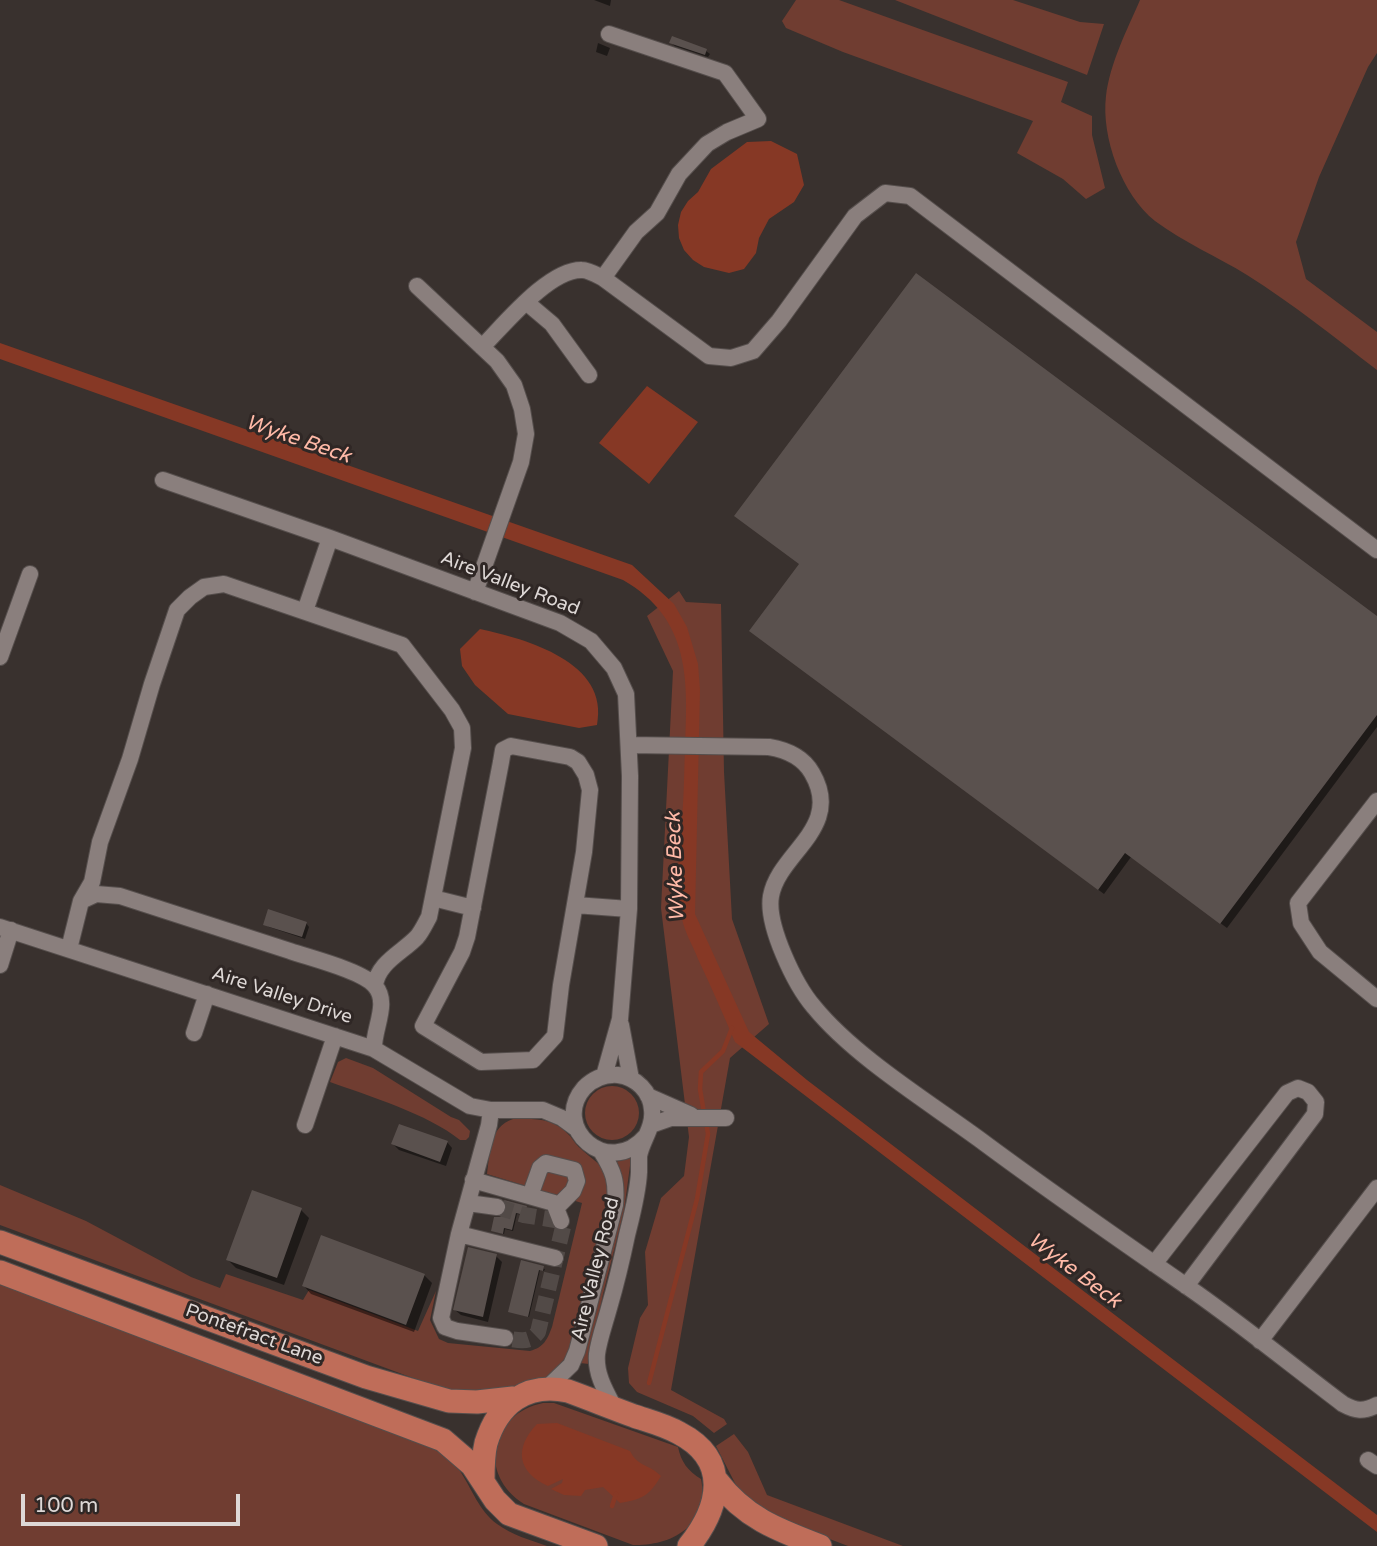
<!DOCTYPE html>
<style>
body{margin:0}
#map{position:relative;width:1377px;height:1546px;overflow:hidden;background:#39312e;font-family:"Varela Round",sans-serif}
canvas{display:block}
.scale{position:absolute;left:21px;top:1494px;width:219px;height:32px;box-sizing:border-box;border:4px solid #ded8d6;border-top:0;padding-left:9px;font-size:21px;line-height:24px;white-space:nowrap;color:#ded8d6;-webkit-text-stroke:5px #2f2725;paint-order:stroke}
</style>
<div id="map">
<canvas width="1377" height="1546"></canvas>
<div class="scale">100 m</div>
</div>
<script>
const c = document.querySelector('canvas').getContext('2d');
c.lineJoin = 'round';
function fill(path, color) {
  c.fillStyle = color;
  c.fill(path, 'evenodd');
}
function stroke(path, color, width, dash) {
  c.strokeStyle = color;
  c.lineWidth = width;
  c.lineCap = dash ? 'butt' : 'round';
  c.setLineDash(dash || []);
  c.stroke(path);
}
function label(font, color, halo, rows, align = 'center') {
  c.font = font + ' "Varela Round",sans-serif';
  c.lineWidth = 6;
  c.setLineDash([]);
  c.textBaseline = 'middle';
  c.strokeStyle = halo;
  c.fillStyle = color;
  for (const [text, x, y, turn = 0] of rows) {
    c.save();
    c.translate(x, y);
    c.rotate((+turn || 0) * Math.PI / 180);
    c.textAlign = isNaN(turn) ? turn : align;
    if (halo) c.strokeText(text, 0, 0);
    c.fillText(text, 0, 0);
    c.restore();
  }
}
fill(new Path2D(`
 M796,0H839L1068,82L1061,102L1092,116V135L1105,188L1086,199L1063,179L1017,153L1033,121L843,52L786,28L782,21Z
 M895,0H1013L1080,22L1104,24L1087,75Z
 M1140,0H1377V53L1368,67L1319,177L1296,242L1306,279L1377,332V370C1334,337 1293,304 1247,275C1218,257 1183,242 1155,221C1122,195 1101,137 1106,96C1110,63 1127,30 1140,0Z
 M679,591L686,602L721,604L724,772L732,919L769,1024L730,1058L671,1390L724,1419L727,1424L714,1433L693,1416L637,1392L629,1383L628,1368L640,1318L648,1305L645,1252L661,1198L684,1176L689,1137L661,908L673,671L647,616Z
 M346,1058L373,1068L451,1117L459,1120L470,1131L469,1137L466,1140H460C428,1114 369,1096 330,1082L338,1062Z
 M585 1113a27 27 0 1 1 54 0a27 27 0 1 1-54 0Z
 M513,1119C534,1118 554,1118 569,1135C573,1139 575,1144 580,1148C603,1169 605,1163 609,1197L571,1346L567,1356L559,1365L563,1369C549,1377 537,1381 522,1385C481,1396 462,1394 421,1381L0,1225V1185L86,1221L191,1277L220,1288L226,1274L303,1300L309,1290L418,1331L436,1291L430,1320L439,1339L448,1343L530,1351C544,1347 547,1340 552,1327L582,1203L487,1174C490,1153 489,1127 513,1119Z
 M631,1158L624,1211L603,1294L589,1364L580,1363L615,1162Z
 M0,1280L421,1441C435,1450 450,1457 460,1471C472,1489 479,1511 497,1524C512,1535 530,1540 547,1546H0Z
 M543,1403H554L678,1447C681,1462 688,1471 701,1479C710,1523 675,1546 633,1545L524,1504C477,1474 490,1414 543,1403Z
 M734,1434L748,1452L767,1495L903,1546H848L772,1517L738,1489L716,1446Z`), '#703d31');
fill(new Path2D(`
 M771,141L797,154L804,185L794,202L769,219L759,238L756,253L744,269L729,273L704,267L693,260L684,250L679,238L678,225L681,212L688,201L698,192L711,169L747,142Z
 M0,343L632,565L674,604L687,627L698,664L700,690L695,914L749,1032L807,1080L1377,1515V1532L735,1042C723,1014 711,986 698,959C693,946 685,933 682,919C675,889 679,859 681,829C684,802 684,776 685,749C688,680 691,619 623,580L0,359Z
 M647,386L698,422L649,484L599,443Z
 M480,629C526,639 610,662 597,725L579,728L508,714L475,685L462,666L460,649Z
 M557,1423L630,1451C638,1467 649,1464 661,1476C649,1496 643,1499 620,1503L603,1487L585,1490L581,1496L564,1495L551,1489L562,1483L563,1479L548,1486C517,1472 514,1448 537,1424Z`), '#863825');
fill(new Path2D(`
 M594,0H611L610,6Z
 M598,43L610,48L607,56L596,52Z
 M671,43L706,51L710,54L708,57L675,46Z
 M801,565L1377,618V727L1227,928L1131,857L1104,894L757,636Z
 M306,923L309,927L305,939L269,927L265,924Z
 M447,1142L452,1148L446,1166L399,1150L393,1144Z
 M526,1208L525,1215L517,1214L513,1231L505,1229L504,1234L493,1231L496,1219Z
 M301,1210L309,1218L284,1285L236,1268L228,1260Z
 M496,1256L502,1262L488,1322L461,1315L455,1310Z
 M522,1262L545,1269L544,1271L540,1270L529,1317L511,1312Z
 M424,1275L432,1283L414,1332L311,1294L304,1286Z`), '#0007');
stroke(new Path2D(`
 M704,1113L700,1089L701,1072L723,1051L732,1028
 M649,1383L697,1199L708,1134L706,1121
 M612,1506L616,1494`), '#863825', 4.5);
fill(new Path2D(`
 M672,36L707,49L705,55L669,43Z
 M916,273L1377,616V715L1220,924L1125,853L1098,890L749,631L799,564L734,516Z
 M268,909L307,922L302,937L263,925Z
 M399,1124L448,1141L440,1162L391,1144Z
 M252,1190L302,1208L277,1278L226,1260Z
 M504,1200L527,1206L524,1215L516,1213L512,1230L504,1228L503,1234L491,1231L494,1217H500L506,1213L507,1208Z
 M321,1235L425,1274L406,1325L302,1286Z
 M468,1247L497,1254L483,1317L453,1310Z
 M521,1260L544,1266L543,1271L539,1270L528,1317L508,1312Z`), '#5a514e');
stroke(new Path2D(`
 M497,1207L524,1215L561,1221L563,1227L538,1332C529,1344 519,1340 505,1338`), '#524a47', 16, [16, 8]);
const minor = new Path2D(`
 M603,278L636,232L657,213L679,174L707,144L727,132L758,119L725,73L609,34
 M417,286L497,361L514,385L522,409L526,434L521,462L475,592
 M526,302L552,324L589,375
 M482,347C504,325 549,269 582,270C588,270 597,275 603,278L709,356L731,358L753,351L779,321L855,216L885,193L910,196L1377,550
 M163,480L330,538L560,623L591,641L614,668L626,694L630,776L629,909L620,1019L604,1076
 M305,611L330,538
 M0,657L30,574
 M629,745L769,747C787,750 803,757 812,773C844,828 779,852 771,896C766,925 795,985 814,1007C854,1056 927,1101 979,1139C1050,1192 1123,1242 1195,1292C1246,1328 1294,1367 1343,1404C1356,1411 1363,1412 1377,1405
 M511,746L570,757L578,762L586,775L590,790L584,852L561,985L555,1036L533,1060L481,1062L423,1026L462,952L467,937L501,762L503,750Z
 M1377,801L1298,903L1301,923L1320,952L1377,999
 M433,898L473,908
 M81,901L96,894L120,896C177,915 234,933 290,951C310,958 363,971 375,986C390,1003 373,1029 374,1049
 M575,905L629,909
 M0,927L374,1049L470,1106L491,1110H543L562,1118L577,1129
 M69,949L81,901L92,882L100,842L130,759L152,684L177,610L190,597L204,587L224,584L402,645L452,710L462,728L463,748L429,917C425,924 422,931 417,937C403,952 377,963 375,986
 M0,965L11,930
 M621,1025L631,1079
 M194,1033L207,994
 M648,1096L691,1115
 M491,1110L489,1125L459,1234L441,1318L445,1327L457,1331L505,1338
 M305,1125L335,1036
 M651,1125L671,1118H726
 M473,1180L554,1203L561,1221
 M530,1196L540,1168L546,1163L574,1170L577,1181L573,1191L557,1207
 M468,1203L497,1207
 M459,1234L555,1258
 M1154,1264L1287,1093L1298,1088L1308,1092L1316,1102L1315,1114L1186,1286
 M1260,1341L1377,1188
 M547,1388L571,1365L577,1351L615,1205C617,1181 614,1172 601,1151
 M615,1409C606,1392 595,1374 597,1354C599,1339 605,1323 609,1308C616,1284 622,1259 627,1235C632,1215 638,1193 639,1172C639,1167 639,1161 639,1156C642,1140 654,1127 652,1110C651,1092 636,1077 618,1075C605,1074 593,1079 584,1088C550,1127 608,1180 646,1136
 M1368,1460L1377,1466`);
const highway = new Path2D(`
 M0,1242L366,1377L449,1401L477,1402L513,1398
 M0,1272L443,1440L472,1465L495,1500L509,1514L596,1546
 M483,1481C483,1469 483,1455 486,1443C498,1404 526,1382 568,1391C590,1399 612,1408 634,1416C649,1421 665,1425 679,1433C731,1460 720,1507 689,1546
 M717,1481C745,1518 778,1530 820,1546`);
stroke(minor, '#554e4c', 18);
stroke(highway, '#554e4c', 25);
stroke(minor, '#8a7f7d', 16);
stroke(highway, '#bf6d59', 23);
label('19px', '#ded8d6', '#2f2725', [
 ["Aire Valley Road",510,584,21],
 ["Aire Valley Drive",282,996,18],
 ["Aire Valley Road",596,1269,-76],
 ["Pontefract Lane",254,1335,20]
]);
label('italic 21px', '#ffb9a7', '#2f2725', [
 ["Wyke Beck",298,440,19],
 ["Wyke Beck",676,867,-92],
 ["Wyke Beck",1074,1271,37]
]);
</script>
